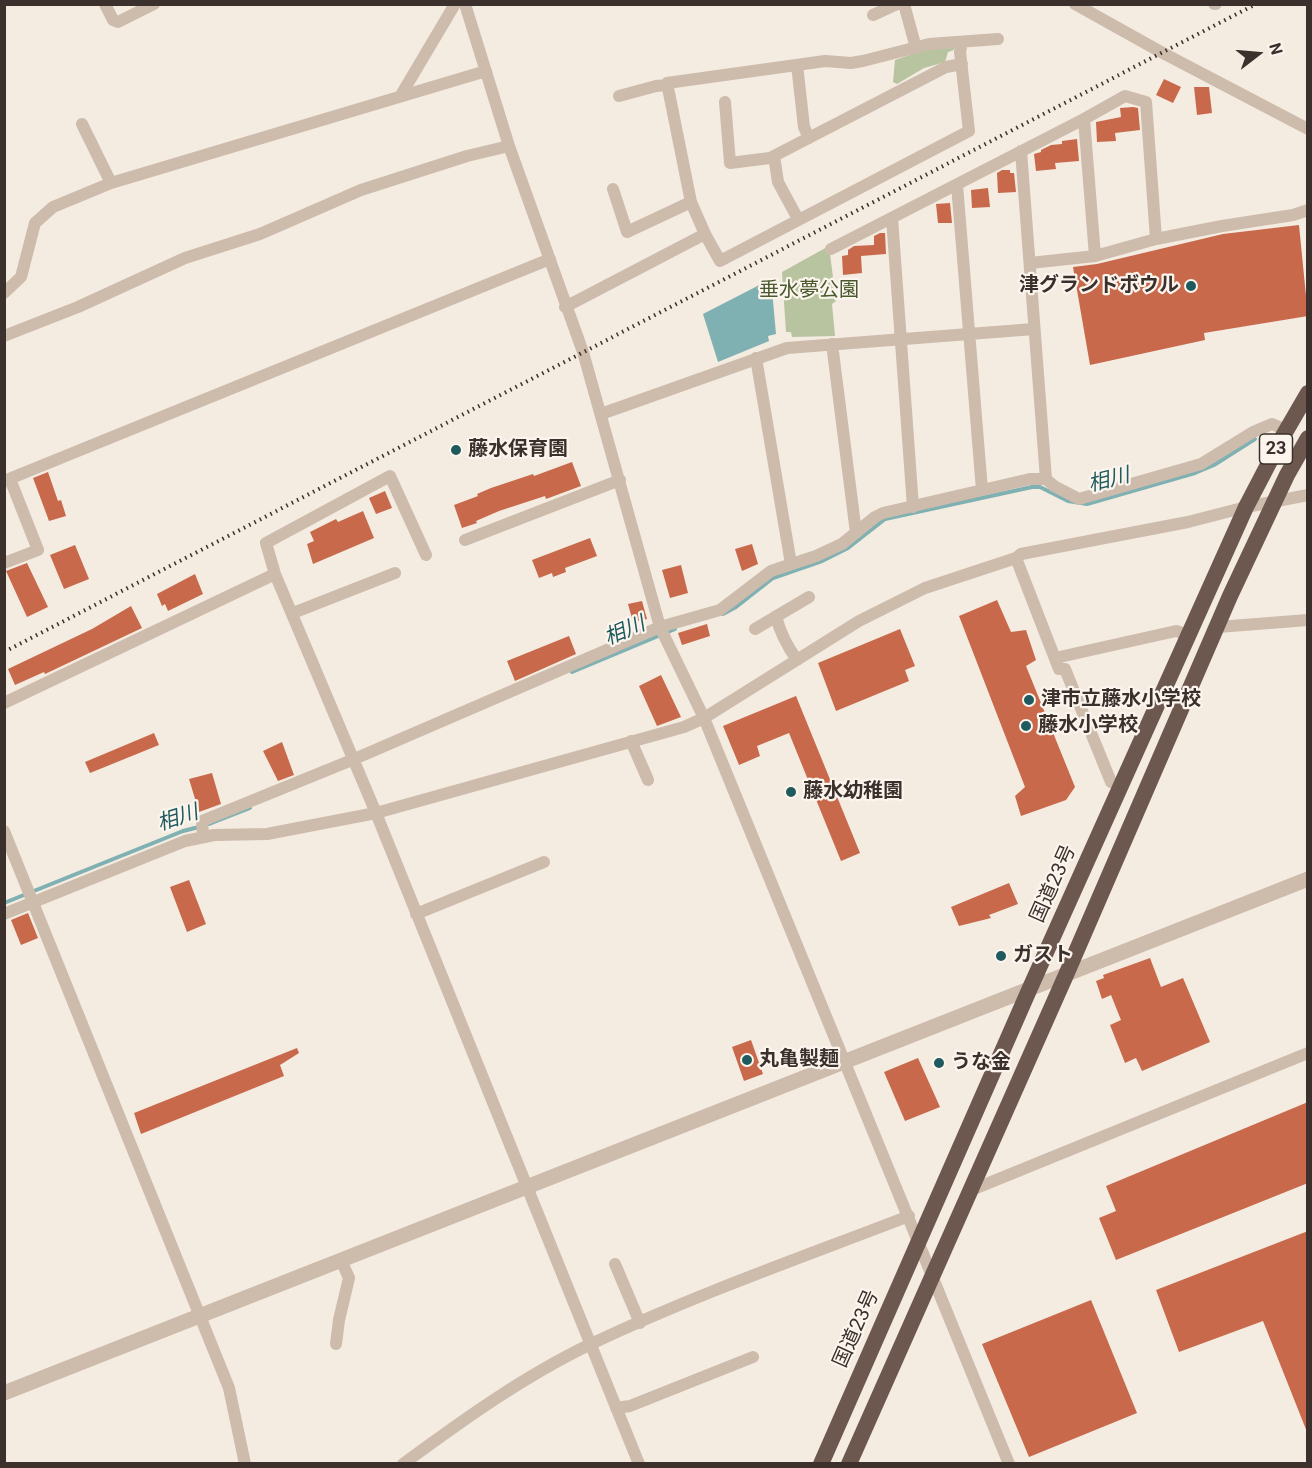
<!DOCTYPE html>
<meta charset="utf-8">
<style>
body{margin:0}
#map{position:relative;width:1312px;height:1468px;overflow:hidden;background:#f4ebe1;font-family:Roboto,sans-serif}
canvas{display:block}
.frame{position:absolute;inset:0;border:6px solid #3b302b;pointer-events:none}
.north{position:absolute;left:1228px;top:24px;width:60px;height:60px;-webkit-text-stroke:4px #fbf5ee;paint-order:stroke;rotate:74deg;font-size:16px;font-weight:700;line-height:24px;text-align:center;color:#3b302b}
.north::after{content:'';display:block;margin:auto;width:21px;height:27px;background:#3b302b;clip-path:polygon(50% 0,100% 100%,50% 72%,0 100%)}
</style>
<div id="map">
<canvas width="1312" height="1468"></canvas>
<div class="frame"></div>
<div class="north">N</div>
</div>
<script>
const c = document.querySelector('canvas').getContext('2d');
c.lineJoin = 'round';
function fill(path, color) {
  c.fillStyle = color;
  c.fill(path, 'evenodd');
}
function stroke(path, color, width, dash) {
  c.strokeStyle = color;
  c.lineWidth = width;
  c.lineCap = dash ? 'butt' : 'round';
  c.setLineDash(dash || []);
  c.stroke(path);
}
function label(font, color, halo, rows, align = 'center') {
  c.font = font + ' Roboto,"Noto Sans JP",sans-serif';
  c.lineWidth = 4.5;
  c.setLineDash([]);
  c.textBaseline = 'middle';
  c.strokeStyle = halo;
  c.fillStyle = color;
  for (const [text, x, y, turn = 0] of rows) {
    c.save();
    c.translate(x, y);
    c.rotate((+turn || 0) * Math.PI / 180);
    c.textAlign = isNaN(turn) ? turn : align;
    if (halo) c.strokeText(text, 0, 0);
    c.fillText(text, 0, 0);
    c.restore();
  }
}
fill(new Path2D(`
 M954,46V50L948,52L945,62L924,68L897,84L893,82L895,60L930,48Z
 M829,246L836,301L832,304L835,336L792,337L791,332H786L782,272Z`), '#b8c4a0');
fill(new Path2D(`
 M771,279L776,334L768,336L769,341L718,362L703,314Z`), '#7fb0b2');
stroke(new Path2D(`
 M723,614L736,607L773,578L822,561L848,548L885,519L1032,487H1040L1068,501L1087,504L1195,473L1214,465L1255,439
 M572,672L675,629
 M209,824L250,808
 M4,903L183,831L199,827`), '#7fb0b2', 4);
fill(new Path2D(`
 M1164,79L1181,87L1173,103L1156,95Z
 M1194,87H1209L1212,113L1197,115Z
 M1133,107L1138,108L1140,130L1115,133L1116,141L1097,142L1096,122L1121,117L1120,108Z
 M1077,139L1079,161L1055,163L1056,169L1036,171L1034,154L1041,152V150L1051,145L1062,144V141Z
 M1002,170H1010V173H1014L1016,192L998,193L997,173Z
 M988,188L990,207L972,208L971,190Z
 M950,203L952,223H938L936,204Z
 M1299,225L1308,316L1204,333L1205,340L1090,365L1073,267L1097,264L1223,234Z
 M880,233H885L886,254L861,256L862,273L843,275L842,256L848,255V250L854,246L874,245V236Z
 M572,462L581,486L546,499L545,496L499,511L476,521L477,523L462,528L454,505L478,496L477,494L491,488L533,474L534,476Z
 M48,472L58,501L61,500L66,516L49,521L33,478Z
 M385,491L392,508L376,514L369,498Z
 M363,511L374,538L313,564L307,544L314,541L310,532L336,519L338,522Z
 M590,538L597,556L565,568L566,572L553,577L552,573L539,578L532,560Z
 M752,544L758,564L742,571L735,549Z
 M75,545L89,579L64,589L50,555Z
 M27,563L48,607L27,617L6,571Z
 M681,565L688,593L670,598L662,570Z
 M195,574L203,594L168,611L165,604L162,606L157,594Z
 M997,600L1011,632L1026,630L1036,660L1026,666L1075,787L1066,800L1021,816L1015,796L1025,787L959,616Z
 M642,601L647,619L633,622L628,604Z
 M131,606L142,628L45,674L44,672L15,685L8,669L92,629Z
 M707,624L710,636L682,645L678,633Z
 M900,629L915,666L905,670L909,681L836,711L818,663Z
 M569,636L576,654L515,681L507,661Z
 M661,675L681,717L657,726L639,686Z
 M796,696L860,853L841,861L789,733L757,746L760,756L739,765L723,726Z
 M154,733L159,745L90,773L85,762Z
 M282,742L294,775L278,781L263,751Z
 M212,773L221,804L199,812L189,779Z
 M189,880L206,924L187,932L170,887Z
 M1009,883L1018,904L989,915L991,918L959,926L951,907Z
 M28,913L38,938L21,945L11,920Z
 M1150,958L1161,987L1183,978L1210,1042L1142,1071L1136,1058L1125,1063L1110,1025L1121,1020L1111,995L1102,999L1096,981L1104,978L1103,975Z
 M751,1040L763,1074L744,1081L732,1047Z
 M297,1048L299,1053L280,1065L284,1076L141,1134L134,1113Z
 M918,1058L940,1107L905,1121L884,1072Z
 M1308,1102V1183L1116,1260L1099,1218L1116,1211L1106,1186Z
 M1308,1231V1431L1307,1432L1263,1321L1179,1352L1156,1290Z
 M1091,1300L1137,1413L1029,1457L982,1344Z`), '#c8694b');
stroke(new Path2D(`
 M105,4L113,20L118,22L154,4
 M465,4L509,146L583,352L660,627L704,718L1009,1464
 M904,4L916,48
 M1075,4L1161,52L1308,129
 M1214,4H1216
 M873,15L897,4
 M797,65L804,127L809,138
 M401,95L455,4
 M619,96L656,86L667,85
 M725,102L730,163L770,158L946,67L962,64
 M1084,119L1095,256
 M82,124L111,183
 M1021,151L1046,479
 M774,156L778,182L798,219
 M957,185L982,490
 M613,189L627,232L691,202
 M892,218L913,507
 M705,234L720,261L969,131L960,52L962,42
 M831,249L1084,119L1125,96L1146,102L1156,239
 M1030,263L1095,256L1156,239L1222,226L1293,215L1308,210
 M4,293L21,277L35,223L53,207L111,183L486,71
 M565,307L705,234L691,202L667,83L825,61L851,63L863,61L929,44L998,39
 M4,336L78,307L185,258L260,234L361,190L467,156L509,146
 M832,344L856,533
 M756,358L791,564
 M601,414L787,348L1034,329
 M4,481L550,259
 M465,540L620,480
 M426,555L390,476L266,543L275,574L376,813L639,1464
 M1016,558L1059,669H1065L1111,782
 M4,563L38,550L10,479
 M293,613L395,573
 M776,616C780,633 787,646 797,660
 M1218,627L1308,620
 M755,629L809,597
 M1055,658L1176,631L1189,635
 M4,703L275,574
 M631,741L648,780
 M4,831L229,1388L245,1464
 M203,836L202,821L352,760L660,627L720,610L771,571L816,556L842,544L875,517L883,513L1030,479H1046L1054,486L1079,499L1201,464L1253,432L1272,424L1286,430
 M4,914L185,841L214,835L267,834L376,813L684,727L704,718L859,621L925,588L1016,558L1021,554L1188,522L1246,507L1308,495
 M416,914L544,862
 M969,1191L1308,1053
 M615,1264L640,1323
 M336,1344L339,1320L349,1278L341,1260
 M616,1408L630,1406L753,1357
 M403,1464C463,1420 524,1376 591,1344C694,1295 803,1257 909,1216`), '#cdbbac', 12);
stroke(new Path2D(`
 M4,1393L1308,879`), '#cdbbac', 15);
stroke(new Path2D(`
 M821,1464L1030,988L1246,507L1283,436L1308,393
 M849,1464L1066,975L1230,596L1287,475L1308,438`), '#6c584f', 16);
stroke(new Path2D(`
 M4,652L1256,4`), '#3b302b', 4, [1.5, 4.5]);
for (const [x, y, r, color] of [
 [1191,286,6,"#1f5a5e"],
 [456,450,6,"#1f5a5e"],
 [1029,700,6,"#1f5a5e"],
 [1026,726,6,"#1f5a5e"],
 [791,792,6,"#1f5a5e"],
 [1001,956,6,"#1f5a5e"],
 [747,1060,6,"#1f5a5e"],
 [939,1063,6,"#1f5a5e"]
]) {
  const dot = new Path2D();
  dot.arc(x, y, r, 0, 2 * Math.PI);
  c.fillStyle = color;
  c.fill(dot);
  stroke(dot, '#fbf5ee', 2);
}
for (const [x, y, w] of [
 [1276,449,33]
]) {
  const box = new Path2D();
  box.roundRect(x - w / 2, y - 15, w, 30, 4.5);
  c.fillStyle = '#fbf5ee';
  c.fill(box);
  stroke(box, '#3b302b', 1.5);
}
label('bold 18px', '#3b302b', null, [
 ["23",1276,449]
]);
label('bold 20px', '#3b302b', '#fbf5ee', [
 ["津グランドボウル",1179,286,"right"],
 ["藤水保育園",468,450],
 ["津市立藤水小学校",1041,700],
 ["藤水小学校",1038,726],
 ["藤水幼稚園",803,792],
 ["ガスト",1013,956],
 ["丸亀製麺",759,1060],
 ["うな金",951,1063]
], 'left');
label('20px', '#4a5a2e', '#fbf5ee', [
 ["垂水夢公園",809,291]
]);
label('20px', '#3b302b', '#fbf5ee', [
 ["国道23号",1054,884,-66],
 ["国道23号",857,1329,-66]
]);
label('italic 21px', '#1f5a5e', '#fbf5ee', [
 ["相川",1109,481,-14],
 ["相川",625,632,-23],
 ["相川",178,819,-18]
]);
</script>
